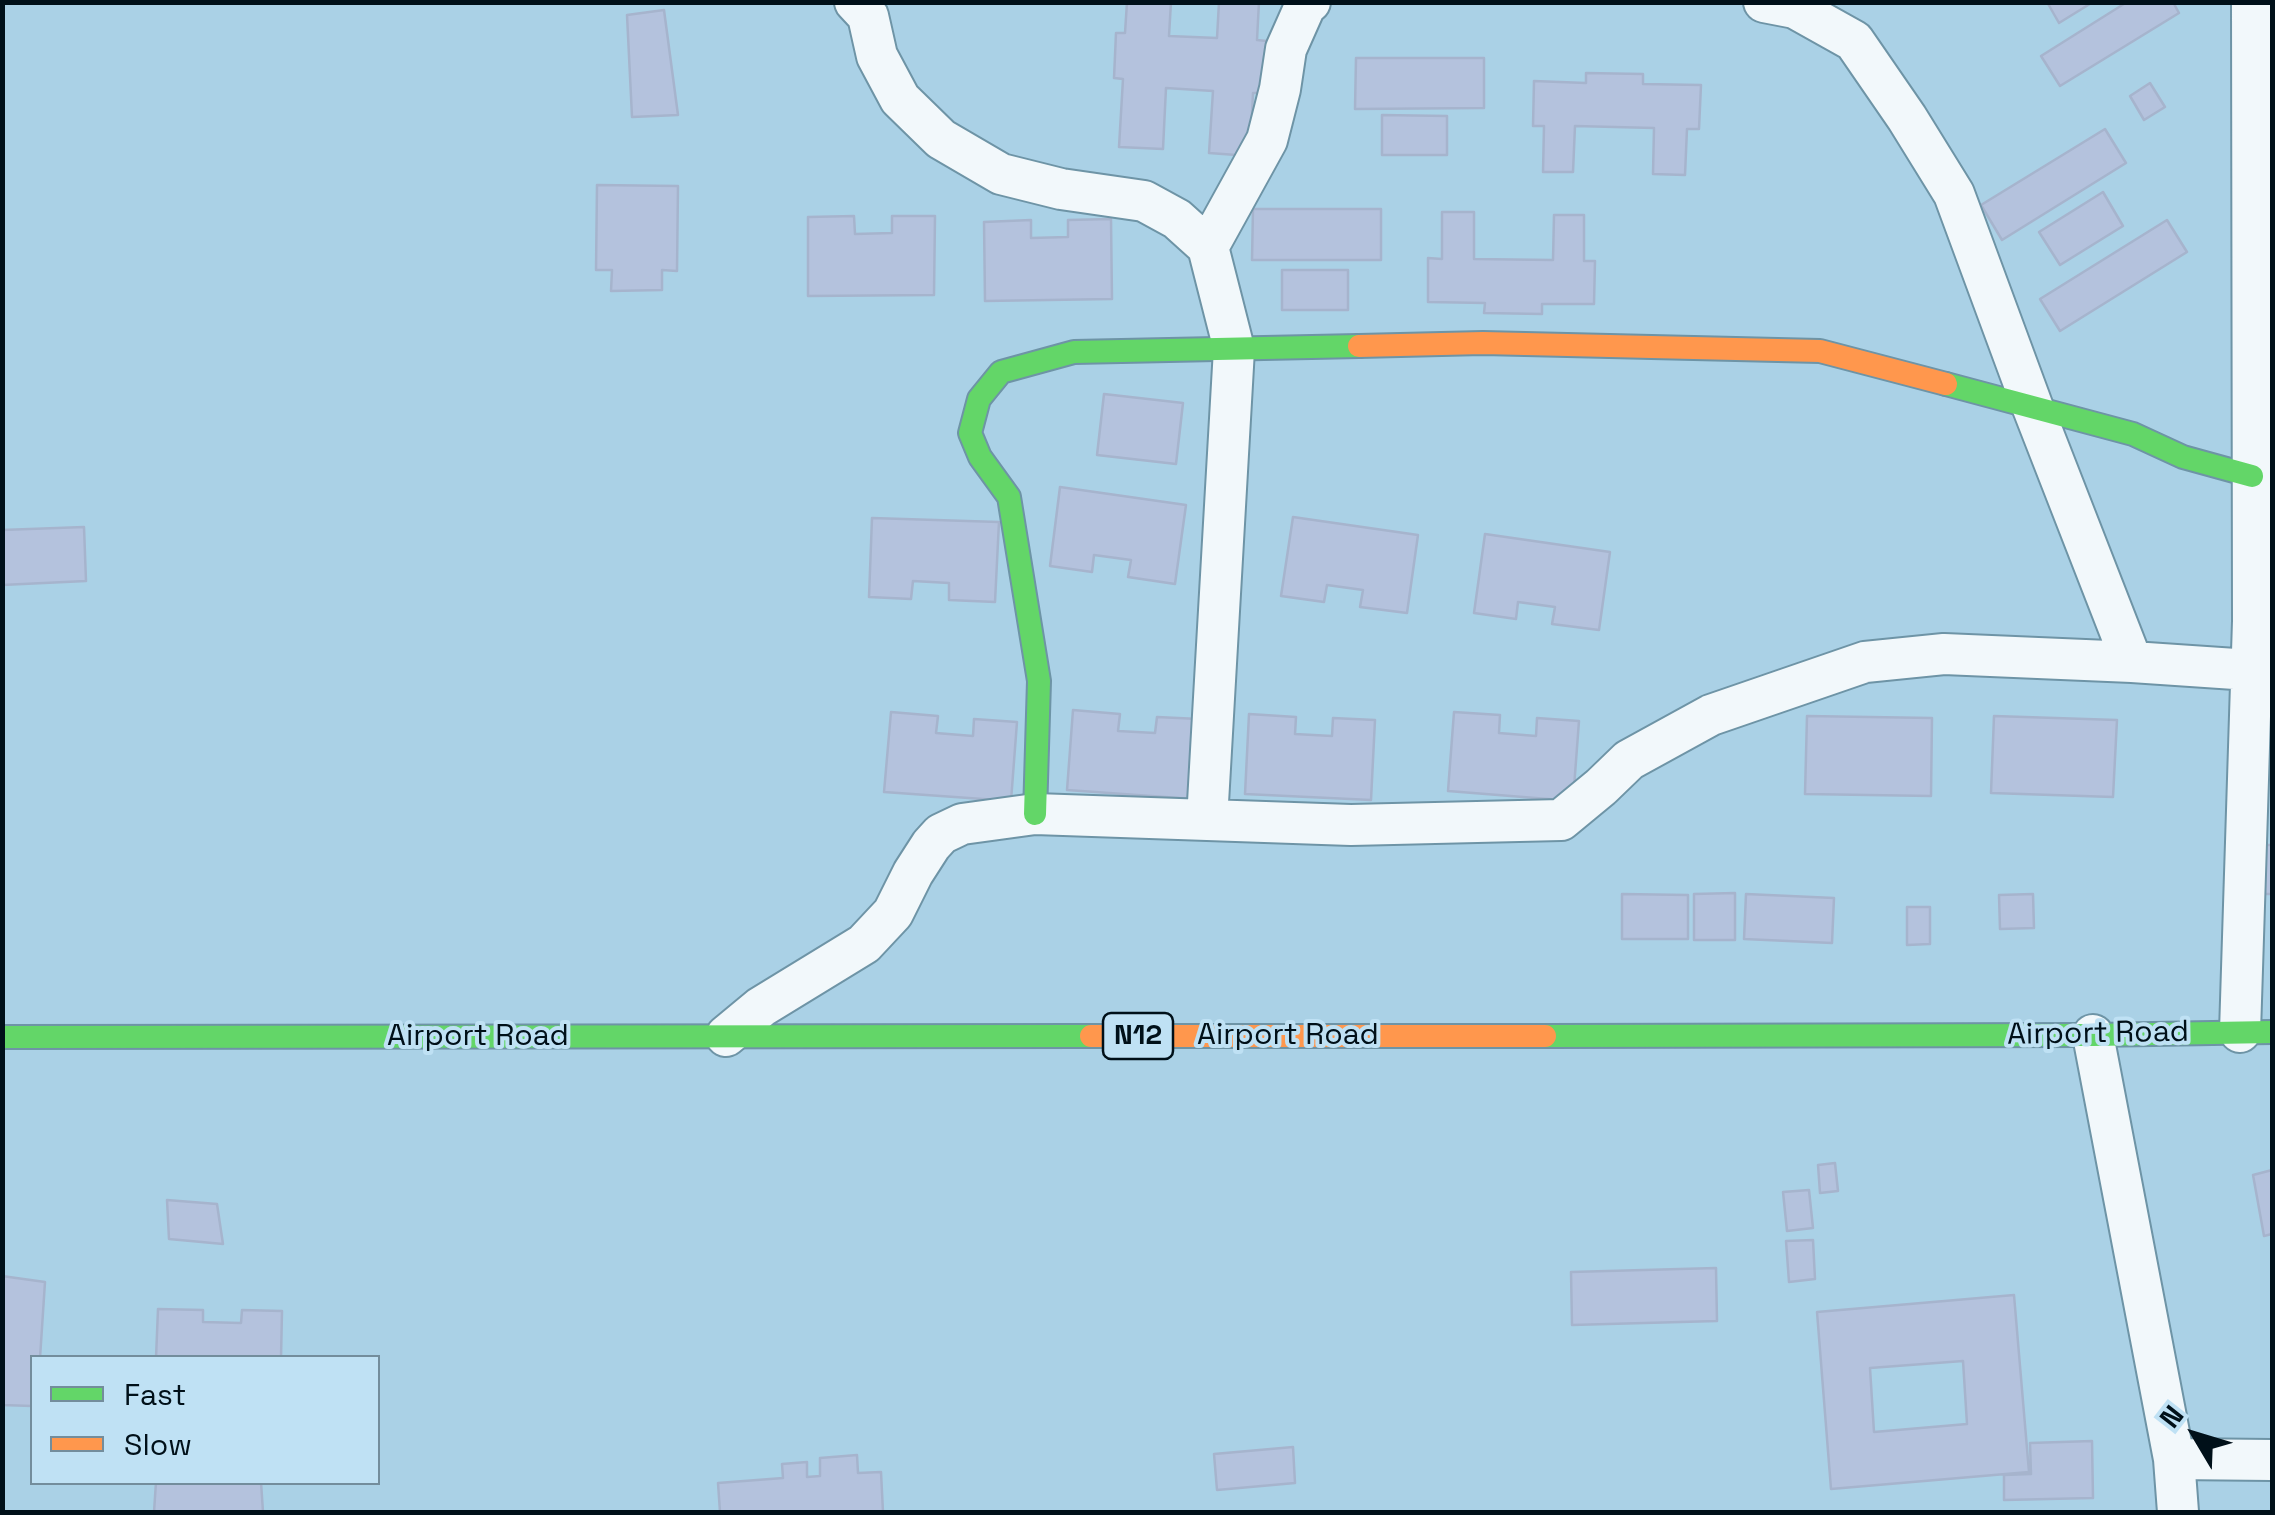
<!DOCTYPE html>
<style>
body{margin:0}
#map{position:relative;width:2275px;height:1515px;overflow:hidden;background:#aad1e6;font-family:"Space Grotesk",sans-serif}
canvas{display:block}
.frame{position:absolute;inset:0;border:5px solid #001019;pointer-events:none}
.legend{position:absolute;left:30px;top:1355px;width:350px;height:130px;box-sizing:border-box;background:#bfe1f4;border:2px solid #738d9c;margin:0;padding:12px 18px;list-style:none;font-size:30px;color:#001019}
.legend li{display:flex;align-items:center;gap:20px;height:50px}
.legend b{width:50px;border:2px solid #738d9c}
.north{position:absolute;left:2145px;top:1385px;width:100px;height:100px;-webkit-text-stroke:8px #bfe1f4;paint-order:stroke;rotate:308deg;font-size:28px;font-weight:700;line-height:40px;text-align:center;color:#001019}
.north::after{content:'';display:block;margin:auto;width:35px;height:45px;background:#001019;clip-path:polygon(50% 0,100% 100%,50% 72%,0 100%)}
</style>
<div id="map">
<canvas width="2275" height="1515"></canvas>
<div class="frame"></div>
<ul class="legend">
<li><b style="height:12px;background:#63d668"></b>Fast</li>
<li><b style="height:12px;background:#ff974d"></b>Slow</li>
</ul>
<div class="north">N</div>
</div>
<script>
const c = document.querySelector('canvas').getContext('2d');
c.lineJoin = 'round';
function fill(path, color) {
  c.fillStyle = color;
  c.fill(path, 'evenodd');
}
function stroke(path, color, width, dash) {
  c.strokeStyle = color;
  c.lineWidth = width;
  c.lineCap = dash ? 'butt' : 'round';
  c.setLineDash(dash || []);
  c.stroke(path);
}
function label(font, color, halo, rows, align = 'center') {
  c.font = font + ' "Space Grotesk",sans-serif';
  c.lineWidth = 8;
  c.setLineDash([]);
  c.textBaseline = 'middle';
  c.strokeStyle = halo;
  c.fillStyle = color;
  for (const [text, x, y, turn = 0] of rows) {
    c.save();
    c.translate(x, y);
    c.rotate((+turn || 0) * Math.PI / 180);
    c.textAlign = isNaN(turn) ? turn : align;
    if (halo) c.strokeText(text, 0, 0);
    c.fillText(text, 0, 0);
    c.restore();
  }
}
const building = new Path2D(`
 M1127,2H1171L1169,36L1217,38L1219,2H1259L1257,40L1267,41L1264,93H1253L1250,156L1209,153L1213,91L1166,88L1163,149L1119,147L1123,79L1114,78L1116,33H1125Z
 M2047,2H2093L2059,23Z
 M2127,2H2173L2179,13L2060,86L2041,56Z
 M664,10L678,115L632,117L627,15Z
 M1356,58H1484V108L1355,109Z
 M1586,73L1643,74V84L1701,85L1699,129H1687L1685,175L1653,174L1654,128L1575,126L1573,172H1543L1544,126H1533L1534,81L1586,83Z
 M2150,83L2165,107L2144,120L2130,96Z
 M1382,115L1447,116V155H1382Z
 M2105,129L2126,163L2002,240L1981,205Z
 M597,185L678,186L677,271L662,270V290L611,291L612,270H596Z
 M2103,192L2123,226L2060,265L2039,232Z
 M1253,209H1381V260H1252Z
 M1442,212H1474V259L1553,260L1554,215H1584V261H1595L1594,304H1542V314L1484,313L1485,303L1428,302V258L1442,259Z
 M854,216L855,234L892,233V216H935L934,295L808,296V217Z
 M1111,219L1112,299L985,301L984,222L1031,220V238L1068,237V220Z
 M2167,220L2187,252L2060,331L2040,299Z
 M1282,270H1348V310H1282Z
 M1104,394L1183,403L1176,464L1097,455Z
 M1060,487L1186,505L1175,584L1128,577L1131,560L1094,555L1092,572L1050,566Z
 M1293,517L1418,535L1407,613L1360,607L1363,590L1327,585L1324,602L1281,596Z
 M872,518L999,522L995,602L949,600V583L913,581L911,599L869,597Z
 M84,527L86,581L2,585V530Z
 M1485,534L1610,552L1599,630L1552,624L1555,607L1518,602L1516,619L1474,613Z
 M1073,710L1120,714L1118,731L1155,733L1157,717L1199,719L1193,799L1067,790Z
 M891,712L938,716L936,733L973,736L974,719L1017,722L1011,801L884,792Z
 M1454,712L1500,715L1499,733L1536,736L1537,718L1579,721L1573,801L1448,791Z
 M1249,714L1296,717L1295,734L1332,736L1333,718L1375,720L1371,800L1245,794Z
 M1807,716L1932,718L1931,796L1805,794Z
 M1994,716L2117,720L2113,797L1991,793Z
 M2259,845H2272V894H2259Z
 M1735,893V940H1694V894Z
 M1622,894L1688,895V939H1622Z
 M1746,894L1834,898L1832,943L1744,939Z
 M2033,894L2034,928L2000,929L1999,895Z
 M1907,907H1930V944L1907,945Z
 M1835,1163L1838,1191L1820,1193L1818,1165Z
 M2272,1170V1234L2264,1236L2253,1175Z
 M1809,1190L1813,1228L1787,1231L1783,1192Z
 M167,1200L217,1204L223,1244L169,1239Z
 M1813,1240L1815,1279L1789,1282L1786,1241Z
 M1716,1268L1717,1321L1572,1325L1571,1272Z
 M2,1276L45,1282L40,1358H32V1406L2,1405Z
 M2014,1295L2029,1472L1831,1489L1817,1312ZM1963,1361L1967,1424L1874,1432L1870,1368Z
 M158,1309L203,1310V1322L241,1323L242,1310L282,1311L281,1358H156Z
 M2092,1441L2093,1498L2004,1500V1475L2031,1474L2030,1443Z
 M1293,1447L1295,1483L1217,1490L1214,1454Z
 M857,1455L858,1473L881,1472L883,1512H720L718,1483L783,1478L782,1464L807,1462V1477L820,1476V1458Z
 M156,1482H261L263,1512H154Z`);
fill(building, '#b4c2dd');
stroke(building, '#a6b4cd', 2.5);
const street = new Path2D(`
 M855,2L868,16L877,56L900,99L941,139L1001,174L1061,189L1144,201L1177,219L1208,247L1234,349L1207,820
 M1764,2L1795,8L1854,41L1907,118L1954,194L2033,408L2132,662
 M1208,247L1267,140L1280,89L1286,49L1306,4L1310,2
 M2240,1032L2253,621L2252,2
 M2093,1035L2174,1459L2178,1512
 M726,1036L761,1007L864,944L893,913L913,873L931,845L941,834L962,824L1035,814L1351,825L1561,820L1601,787L1629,760L1711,715L1865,662L1944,654L2132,662L2250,670
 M2174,1459L2272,1460`);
const fast = new Path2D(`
 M1946,384L2133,434L2183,457L2252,476
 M1035,814L1039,681L1009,497L980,457L970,433L979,399L1001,372L1074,352L1359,346
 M1545,1036L2093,1035L2272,1032
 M2,1037L1091,1036`);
const slow = new Path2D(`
 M1359,346L1483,343L1820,351L1946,384
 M1091,1036H1545`);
stroke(street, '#6e94a6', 44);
stroke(fast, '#6e94a6', 26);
stroke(slow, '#6e94a6', 26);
stroke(street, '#f2f8fb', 40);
stroke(fast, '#63d668', 22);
stroke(slow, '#ff974d', 22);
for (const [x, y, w] of [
 [1138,1036,70]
]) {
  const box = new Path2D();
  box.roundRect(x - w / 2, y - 23, w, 46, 8);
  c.fillStyle = '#bfe1f4';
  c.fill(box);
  stroke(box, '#001019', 2.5);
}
label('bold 28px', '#001019', null, [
 ["N12",1138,1036]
]);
label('30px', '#001019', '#bfe1f4', [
 ["Airport Road",2098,1034,-1],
 ["Airport Road",1288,1036],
 ["Airport Road",478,1037]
]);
</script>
